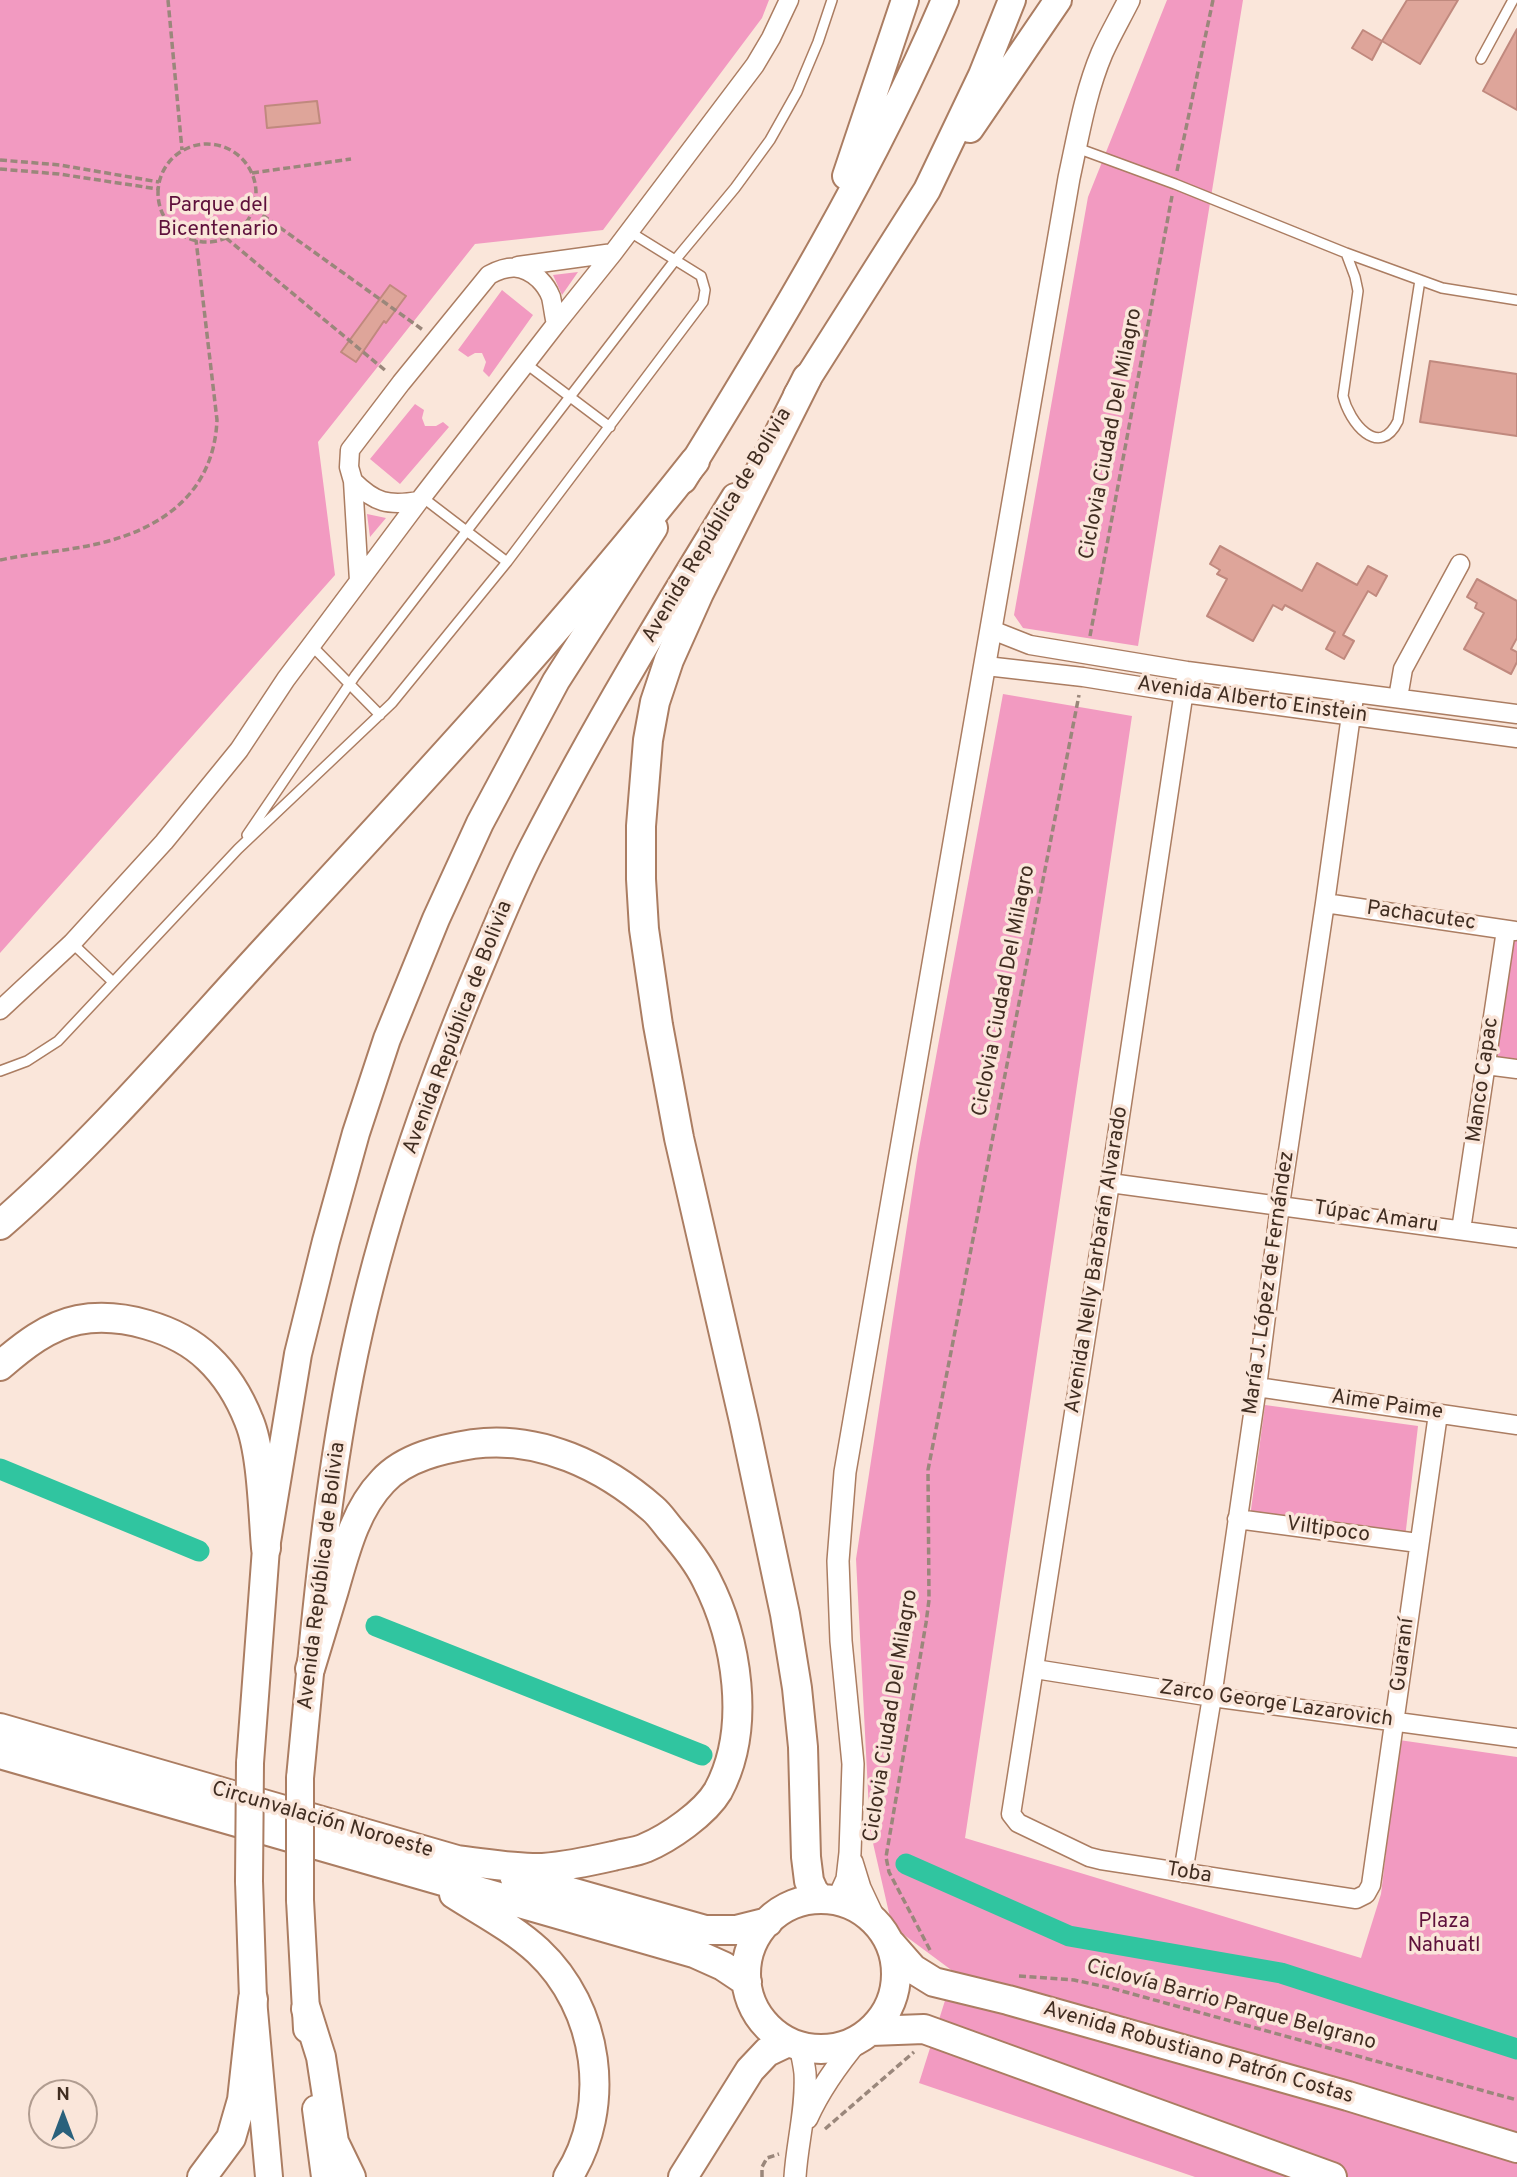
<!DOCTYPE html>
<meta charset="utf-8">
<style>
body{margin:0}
#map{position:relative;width:1517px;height:2177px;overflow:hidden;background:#fae6da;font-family:Overpass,sans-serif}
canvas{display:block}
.north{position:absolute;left:28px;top:2079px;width:70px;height:70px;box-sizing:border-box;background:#fae6da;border:2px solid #b09c90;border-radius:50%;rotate:0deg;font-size:19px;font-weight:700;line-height:28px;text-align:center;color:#402d21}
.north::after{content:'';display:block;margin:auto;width:24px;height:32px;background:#2a617c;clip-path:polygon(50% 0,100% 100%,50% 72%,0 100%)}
</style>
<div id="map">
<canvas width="1517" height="2177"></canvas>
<div class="north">N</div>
</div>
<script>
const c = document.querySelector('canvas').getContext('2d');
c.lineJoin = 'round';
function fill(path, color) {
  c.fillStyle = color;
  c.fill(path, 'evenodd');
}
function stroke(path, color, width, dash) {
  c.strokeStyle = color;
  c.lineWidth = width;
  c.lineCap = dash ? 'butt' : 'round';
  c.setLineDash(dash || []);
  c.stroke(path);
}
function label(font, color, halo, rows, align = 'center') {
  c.font = font + ' Overpass,sans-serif';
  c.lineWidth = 7;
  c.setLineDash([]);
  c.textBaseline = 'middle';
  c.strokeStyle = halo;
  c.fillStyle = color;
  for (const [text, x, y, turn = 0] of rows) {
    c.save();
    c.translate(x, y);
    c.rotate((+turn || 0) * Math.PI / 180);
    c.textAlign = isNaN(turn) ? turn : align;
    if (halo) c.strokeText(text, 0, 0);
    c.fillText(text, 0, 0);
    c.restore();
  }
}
fill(new Path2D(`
 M0,0H769L762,18L603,230L475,244L318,442L335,575L0,953Z
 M1167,0H1243L1138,646L1023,628L1014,615L1088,197Z
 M578,272L562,295L553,275Z
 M502,290L533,315L489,377L483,371L486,362L482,353H475L468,357L458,350Z
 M415,404L424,410L422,418L425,426H436L443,422L449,427L400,484L370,459Z
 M367,514L386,518L370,537Z
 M1003,694L1132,716L965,1838L1361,1958L1381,1894L1399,1740L1517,1757V2177H1195L919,2083L954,1972L892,1926L870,1830L856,1559L918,1154Z
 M1506,939L1517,940V1059L1493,1056Z
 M1265,1405L1418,1426L1405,1538L1250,1517Z`), '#f29ac1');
stroke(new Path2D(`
 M0,1469L199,1551
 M376,1626L702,1755
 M906,1864L1069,1936L1281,1973L1517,2049`), '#30c5a0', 21);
const building = new Path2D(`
 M1407,0H1458L1420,64L1382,41Z
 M1517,29V110L1483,91Z
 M1363,30L1382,41L1372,60L1352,48Z
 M317,101L320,123L267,128L265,106Z
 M390,285L406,296L386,323L384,321L356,362L341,352Z
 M1430,361L1517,374V436L1420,422Z
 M1220,546L1302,591L1317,563L1357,585L1368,566L1387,576L1376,596L1368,591L1343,635L1354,641L1344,659L1326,649L1335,632L1285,605L1282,610L1273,605L1253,641L1207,616L1227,579L1217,574L1220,570L1210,564Z
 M1477,579L1517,601V638L1511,649L1517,652V662L1511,674L1464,649L1484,613L1475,608L1477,603L1467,597Z`);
fill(building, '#dea59a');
stroke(building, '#c0897e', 2);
const service = new Path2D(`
 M1481,59L1513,0
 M1077,148L1175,184L1346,253L1442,288L1517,300
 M1346,253L1355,277L1358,291L1343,396C1349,422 1379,460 1398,421L1420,280
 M525,363L610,427
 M422,497L507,562
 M311,645L380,715
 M247,835L355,676L676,259L735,188L770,140L797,92L818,42L832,0
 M72,943L113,982
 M0,1071L27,1061L58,1041L238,849L392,703L507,562L703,302L705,290L701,276L630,232`);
const minor = new Path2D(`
 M518,266L613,253
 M556,324L613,253L755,65L771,38L789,0
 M353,481C375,503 388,506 419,501L556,324C554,316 553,306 551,297C548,289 544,284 539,279C522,264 508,265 489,275L401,383L350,450L349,467L353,481L359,581
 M992,630L1030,645L1187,671L1517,714
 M986,666L1083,677L1183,693L1517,738
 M1187,671L1110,1183L1012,1808L1011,1814L1018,1823L1089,1857L1101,1860L1356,1899L1366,1894L1371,1885L1438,1414
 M1398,698L1403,669L1460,564
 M1325,903L1515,931
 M0,1010L72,943L164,842L239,750L286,679L419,501
 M1486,1065L1517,1069
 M1110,1183L1517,1238
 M1461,1230L1506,930
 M1257,1387L1517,1425
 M1237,1519L1418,1543
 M1035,1669L1212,1697L1517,1738
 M1183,1873L1212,1697L1257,1387L1280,1205L1325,903L1351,715L1355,693`);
const tertiary = new Path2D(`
 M852,1862L860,1888L876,1922
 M837,1901L847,1879L850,1853L853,1764L841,1641L838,1561L845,1472L1069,178C1078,137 1085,93 1102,53C1110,35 1120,18 1129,0
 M807,2118C820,2089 838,2064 859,2039
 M795,2177C797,2143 807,2108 805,2073C804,2064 802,2055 800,2046`);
const primary = new Path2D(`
 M970,129L1058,0
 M846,176L905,0
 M797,395L927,190L982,75L1012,0
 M683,480C778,326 874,167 945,0
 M250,1763L266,1548L298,1354L326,1241L356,1133L387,1039L436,919L480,823L556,681L654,528
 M300,1778C313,1643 324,1508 350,1375C376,1242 420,1112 471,988C491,941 509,894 532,849C594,728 664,612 735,497
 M249,1881L253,1999L269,2177
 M300,1900L307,2029
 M316,2109L325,2177`);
const trunk = new Path2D(`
 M807,378L699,593L669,660L655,702L648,740L641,826V879L644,929L658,1025L679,1138L744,1421L785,1614L797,1688L803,1747L806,1857L809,1881L814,1892L821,1899
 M0,1225C101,1137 188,1033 279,935C422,781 565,626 695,461
 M0,1366C23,1346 48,1326 78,1320C120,1312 177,1328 208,1358C226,1375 240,1398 249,1421C262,1452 263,1513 266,1548
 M310,1669C318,1643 326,1616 334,1590C345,1552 355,1510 383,1481C405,1457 442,1449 473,1444C539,1435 604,1466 653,1509C660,1515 665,1523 671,1530C684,1545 697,1561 706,1579C737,1639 752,1728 718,1791C705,1813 669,1838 645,1848C636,1852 624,1853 613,1856C591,1861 567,1866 543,1868C514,1869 484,1863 455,1860
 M0,1728L471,1864
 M0,1754L694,1953L723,1966L747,1982
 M514,1876L705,1930H736L768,1922
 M454,1894C482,1912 513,1928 538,1951C599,2008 613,2107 568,2177
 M746 1974a75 75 0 1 1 150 0a75 75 0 1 1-150 0Z
 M891,1944L913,1969L934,1982L1008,2000L1348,2096L1517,2148
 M306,2009L321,2057L334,2142L351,2177
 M871,2031L924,2029L1332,2177
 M202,2177L231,2138L242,2100L253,1999
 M683,2177L750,2070L767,2052L788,2042`);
stroke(service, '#ab7d62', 12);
stroke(minor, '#ab7d62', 21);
stroke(tertiary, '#ab7d62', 24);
stroke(primary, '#ab7d62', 30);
stroke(trunk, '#ab7d62', 32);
stroke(new Path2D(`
 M168,0L182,150
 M158 193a49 49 0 1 1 98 0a49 49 0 1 1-98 0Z
 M0,160L60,165L159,182
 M0,169L59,174L158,189
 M1177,171L1213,0
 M252,173L351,159
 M254,209L423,330
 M226,238L386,371
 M0,560C33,553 68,551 101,543C166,527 214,490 217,420L196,240
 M1090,636L1172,196
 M930,1950L889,1872L886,1857L926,1623L929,1600L928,1470L1079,695
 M1019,1976L1074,1980L1111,1988L1517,2100
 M825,2129L914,2052
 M762,2177V2167L767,2158L779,2154`), '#9a877b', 3.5, [7, 3.5]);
stroke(service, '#fff', 9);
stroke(minor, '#fff', 18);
stroke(tertiary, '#fff', 21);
stroke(primary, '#fff', 26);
stroke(trunk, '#fff', 28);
const primaryBridge = new Path2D(`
 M249,1881L250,1763
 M300,1900V1778`);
stroke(primaryBridge, '#ab7d62', 30, []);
stroke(primaryBridge, '#fff', 26);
label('21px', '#5e103b', '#fae6da', [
 ["Parque del",218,207],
 ["Bicentenario",218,231],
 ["Plaza",1444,1923],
 ["Nahuatl",1444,1947]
]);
label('21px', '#402d21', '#fae6da', [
 ["Ciclovia Ciudad Del Milagro",1112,434,-79],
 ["Avenida República de Bolivia",718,526,-59],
 ["Avenida Alberto Einstein",1252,701,8],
 ["Pachacutec",1421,917,8],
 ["Ciclovia Ciudad Del Milagro",1005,991,-79],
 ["Avenida República de Bolivia",459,1028,-69],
 ["Manco Capac",1484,1080,-82],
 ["Túpac Amaru",1376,1218,8],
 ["Avenida Nelly Barbarán Alvarado",1098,1260,-81],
 ["María J. López de Fernández",1270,1283,-82],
 ["Aime Paime",1387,1406,8],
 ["Viltipoco",1328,1531,8],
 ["Avenida República de Bolivia",323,1576,-83],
 ["Guaraní",1404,1655,-83],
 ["Zarco George Lazarovich",1276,1705,8],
 ["Ciclovia Ciudad Del Milagro",892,1716,-81],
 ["Circunvalación Noroeste",322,1821,16],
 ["Toba",1189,1874,9],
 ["Ciclovía Barrio Parque Belgrano",1231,2006,15],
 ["Avenida Robustiano Patrón Costas",1198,2054,16]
]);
</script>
